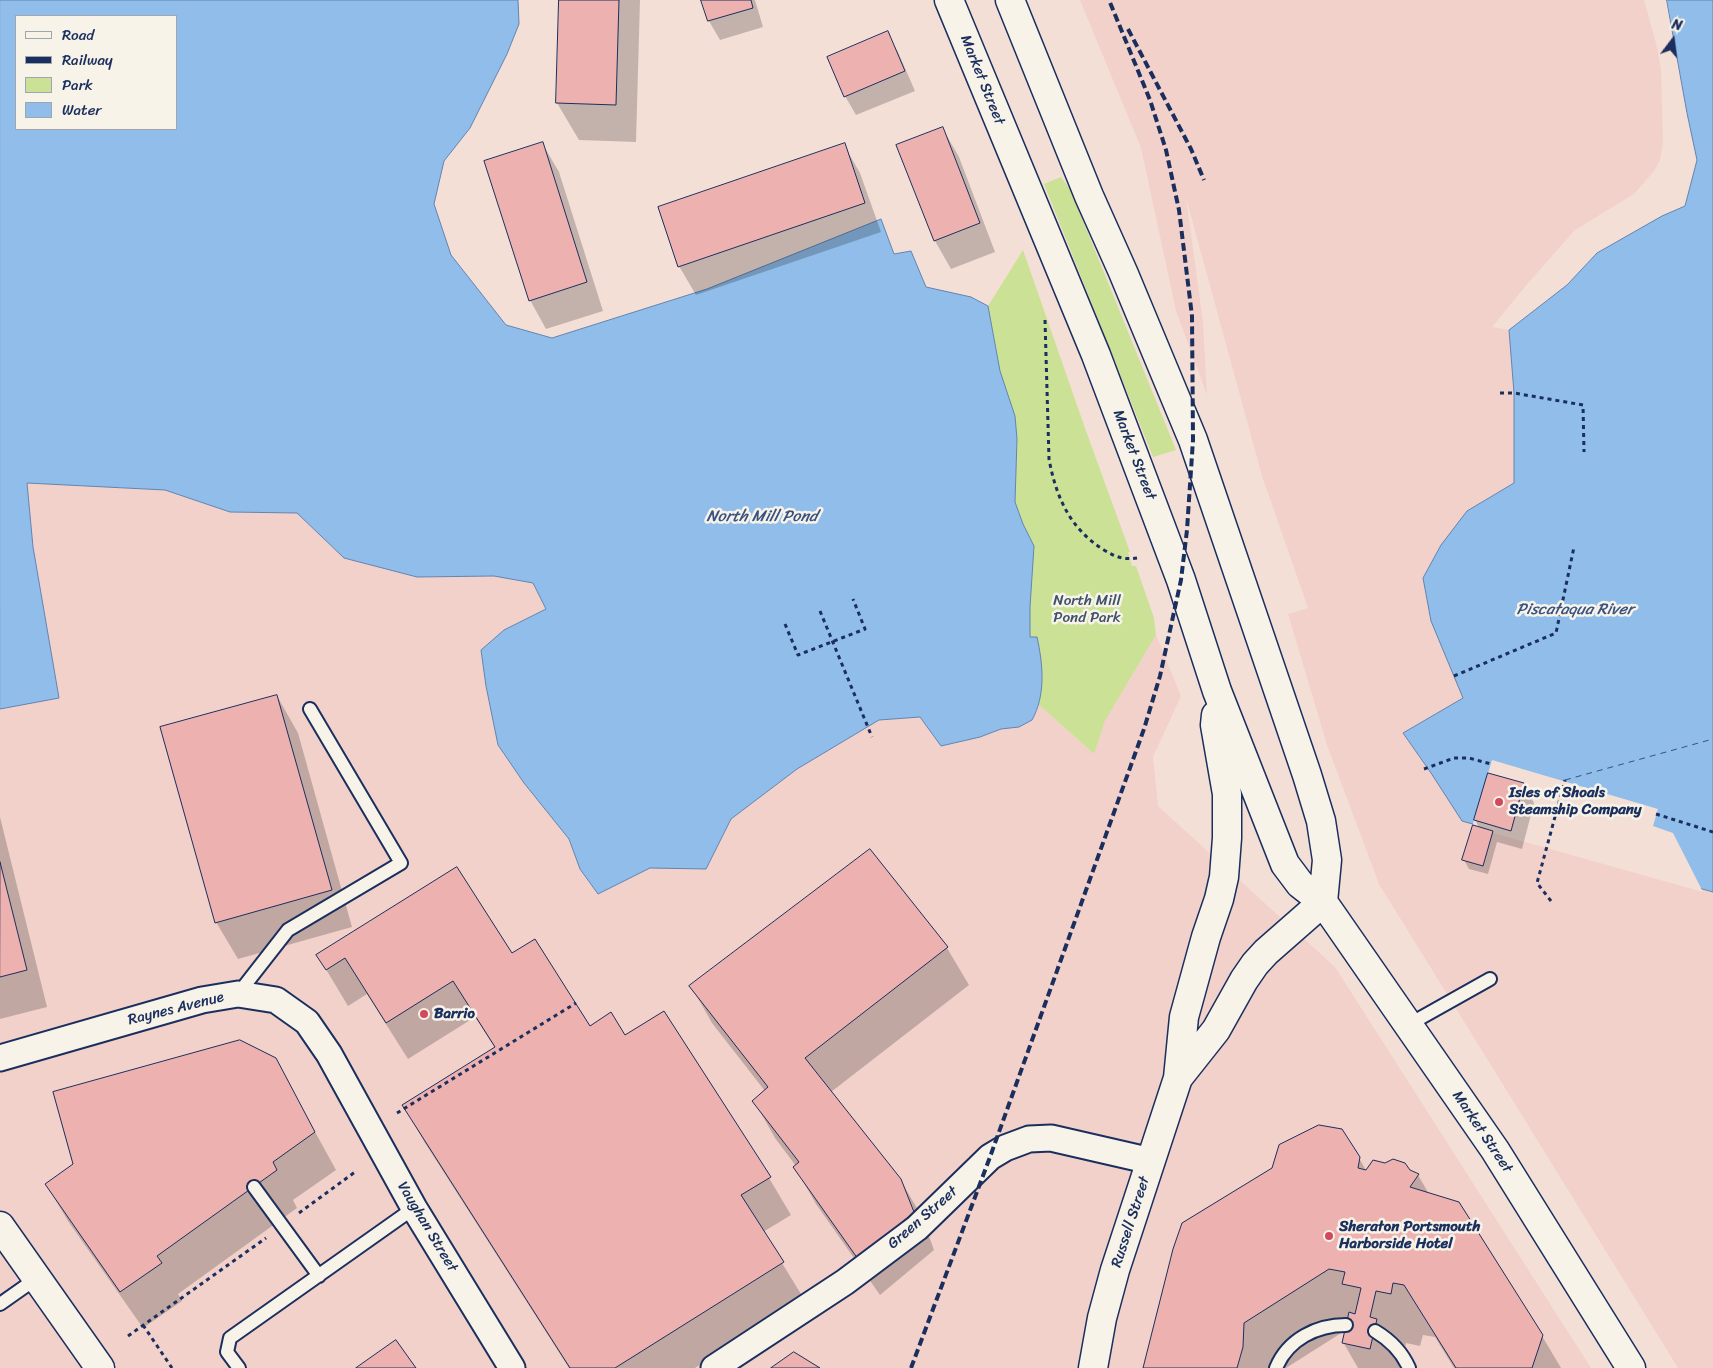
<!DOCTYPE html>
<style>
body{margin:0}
#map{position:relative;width:1713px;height:1368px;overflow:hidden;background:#f4dfd7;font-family:Sriracha,sans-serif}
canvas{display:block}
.legend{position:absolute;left:15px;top:15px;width:162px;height:115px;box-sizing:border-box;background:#f7f3e8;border:1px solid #9fa5b1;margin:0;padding:6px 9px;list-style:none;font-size:15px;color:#1b2f5e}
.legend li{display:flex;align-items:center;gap:10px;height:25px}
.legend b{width:25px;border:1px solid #9fa5b1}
.north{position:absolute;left:1648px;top:15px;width:50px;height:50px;-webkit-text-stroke:4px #f7f3e8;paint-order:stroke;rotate:15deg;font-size:14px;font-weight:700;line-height:20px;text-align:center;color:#1b2f5e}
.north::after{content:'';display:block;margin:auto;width:18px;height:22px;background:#1b2f5e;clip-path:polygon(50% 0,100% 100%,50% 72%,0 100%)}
</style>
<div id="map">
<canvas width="1713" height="1368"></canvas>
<ul class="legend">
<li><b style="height:6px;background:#f7f3e8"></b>Road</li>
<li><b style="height:6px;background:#1b2f5e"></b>Railway</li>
<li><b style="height:14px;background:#cbe196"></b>Park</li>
<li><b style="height:14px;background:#90bde9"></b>Water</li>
</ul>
<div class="north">N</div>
</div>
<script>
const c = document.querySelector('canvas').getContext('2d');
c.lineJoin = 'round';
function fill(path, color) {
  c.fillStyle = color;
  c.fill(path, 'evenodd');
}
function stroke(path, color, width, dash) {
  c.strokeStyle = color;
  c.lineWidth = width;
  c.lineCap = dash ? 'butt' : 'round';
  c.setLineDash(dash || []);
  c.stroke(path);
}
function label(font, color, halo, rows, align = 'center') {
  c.font = font + ' Sriracha,sans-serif';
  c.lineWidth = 5;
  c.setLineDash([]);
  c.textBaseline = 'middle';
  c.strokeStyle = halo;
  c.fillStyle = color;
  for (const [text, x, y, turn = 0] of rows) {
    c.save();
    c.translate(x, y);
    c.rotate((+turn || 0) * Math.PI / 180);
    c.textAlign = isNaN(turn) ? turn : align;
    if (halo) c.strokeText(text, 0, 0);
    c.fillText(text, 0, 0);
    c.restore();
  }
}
fill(new Path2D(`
 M1080,0H1644L1657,47L1661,69L1663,143L1660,160L1654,171L1634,194L1575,230L1529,282L1492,327L1509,330L1514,393V483L1467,511L1463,698L1403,733L1431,773L1612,863L1713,892V1368H1678L1379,884L1327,745L1288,614L1308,608L1262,476L1186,198L1203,322L1207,395L1176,311L1141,148Z
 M27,483L165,490L230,512L297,513L344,558L417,577L494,576L533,583L546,609L504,630L486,686L498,745L524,783L569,839L580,869L598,894L650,867L706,868L731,819L797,769L879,720L920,717L941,746L980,737L1001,729L1019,727L1036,713L1038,704L1094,754L1105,721L1156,635L1181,696L1153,757L1158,806L1335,967L1591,1368H0V709L59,698L33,547Z`), '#f2d1cb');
fill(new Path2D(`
 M1061,177L1070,189L1176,450L1153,457L1044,184Z
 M1023,250L1086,431L1130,552H1128L1132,566H1136L1154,618L1156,635L1105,721L1094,754L1038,704L1041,688L1037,638L1030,637V607L1034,546L1023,524L1015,502L1017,439L1015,416L1000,371L988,306Z`), '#cbe196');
const water = new Path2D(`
 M0,0H518L519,24L507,54L470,128L444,161L434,204L451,255L506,325L552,338L707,289L881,219L894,254L911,251L926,287L971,297L988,306L1000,371L1015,416L1017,439L1015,502L1023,524L1034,546L1030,607V637H1037C1043,664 1046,695 1032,720L1019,727L1001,729L980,737L941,746L920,717L879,720L797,769L731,819L706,869L650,868L598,894L580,869L569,839L524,783L498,745L486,686L481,650L504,630L546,609L533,583L494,576L417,577L344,558L297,513L230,512L165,490L27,483L33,547L59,698L0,709ZM176,16V129H16V16Z
 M1667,0H1713V892L1462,821L1431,773L1403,733L1463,698L1431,621L1423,578L1441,545L1467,511L1514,483V393L1509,330L1567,285L1597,253L1662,216L1685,206L1697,160L1687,113Z`);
fill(water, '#90bde9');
stroke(water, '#6184b1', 1);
fill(new Path2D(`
 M1492,760L1658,809L1653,826L1673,833L1703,892L1472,827Z`), '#f4dfd7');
fill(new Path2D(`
 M560,0H640L636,142L579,140L557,103Z
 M703,0H755L763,27L720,40L709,21Z
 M887,33L898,52L915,91L856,115L845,96Z
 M943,129L959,157L995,252L951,269L935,241L898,146Z
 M542,143L559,172L603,311L546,329L530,300Z
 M844,145L860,173L881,232L696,295L679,266Z
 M277,696L298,733L352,927L238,959L216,922Z
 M1523,784L1534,803L1522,849L1497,842L1488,874L1469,869L1464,860L1480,829L1475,820Z
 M0,817L47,1007L0,1019Z
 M870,851L947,948L969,985L831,1092L900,1179L922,1217L934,1250L880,1295L816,1204L795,1167L796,1166L775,1138L754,1101L765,1091L712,1023L691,986Z
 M512,955L589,1027L625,1037L769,1178L791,1215L763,1232L804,1299L695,1368H569L425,1143L404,1106L495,1048L475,1017L408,1059L367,994L348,1006L318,956Z
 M275,1059L336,1170L293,1200L297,1208L178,1294L182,1301L143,1328L68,1221L46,1184Z
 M1359,1158L1367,1172L1409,1171L1418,1175L1429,1194L1542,1336L1561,1368H1454L1435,1337L1423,1335L1420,1346L1406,1343L1402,1364L1404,1368H1358L1343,1342L1346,1330L1286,1368H1144Z`), '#0003');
stroke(new Path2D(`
 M1565,780L1713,739`), '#385281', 1, [6, 5]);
const building = new Path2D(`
 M559,0H619L616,105L556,103Z
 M701,0H751L753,8L708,21Z
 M888,31L905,71L844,97L827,57Z
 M943,127L980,223L934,241L896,145Z
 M543,142L587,282L529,301L484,161Z
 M845,143L865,203L678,267L658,207Z
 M277,695L332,890L215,923L160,727Z
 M1488,773L1524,783L1511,831L1474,820Z
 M1473,825L1493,831L1483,866L1462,860Z
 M870,849L948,947L805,1058L901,1179L914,1212L858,1259L793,1167L799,1162L752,1101L768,1087L689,986Z
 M0,862L27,970L0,977Z
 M457,867L512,953L535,939L590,1026L611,1012L625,1035L664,1011L771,1177L741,1195L784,1262L615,1368H570L402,1105L495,1047L453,981L386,1023L345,958L326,970L316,955Z
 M240,1040L276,1058L315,1132L273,1162L277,1170L157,1256L162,1263L120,1292L45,1184L73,1164L53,1092Z
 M1319,1125L1342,1129L1360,1157L1358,1168L1366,1170L1373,1160L1385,1163L1393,1159L1405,1163L1410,1170L1419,1174L1410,1187L1459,1202L1543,1335L1532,1368H1456L1404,1285L1393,1283L1391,1294L1376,1291L1370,1317L1377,1319L1370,1349L1342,1343L1349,1312L1355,1314L1361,1288L1342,1284L1345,1272L1329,1269L1244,1323L1243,1347L1237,1368H1143L1173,1249L1182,1223L1272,1168L1279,1145Z
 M396,1340L416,1368H356Z
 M794,1352L820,1368H771Z`);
fill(building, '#edb1af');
stroke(building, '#1b2f5e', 1);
const lane = new Path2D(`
 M238,994L288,930L401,863L310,709
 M1408,1025L1490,979
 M254,1187L319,1276
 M0,1304L37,1278
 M1375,1331C1390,1340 1402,1352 1409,1368
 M239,1368L227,1352L230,1338L414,1208
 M1276,1368C1288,1339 1317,1325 1346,1325`);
const street = new Path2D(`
 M0,1058L202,1000L238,994L276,1000L307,1022L329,1054L414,1208L512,1368
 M714,1368L845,1282L917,1228L990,1157L1005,1148L1029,1139L1051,1138L1151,1161`);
const secondary = new Path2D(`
 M949,0L1096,355L1181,580L1217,691L1285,864L1300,884L1323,902L1495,1150L1631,1368
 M1010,0L1089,196L1123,272L1193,440L1307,775L1321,821L1327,860L1323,902
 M1178,1078L1216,1030L1244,980L1255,964L1266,952L1323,902
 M0,1226L100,1368
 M1093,1368L1102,1318L1115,1270L1178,1078L1184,1017L1206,937L1219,899L1224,877L1227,838V794L1215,725L1216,715`);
stroke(lane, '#1b2f5e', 16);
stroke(street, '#1b2f5e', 29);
stroke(secondary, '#1b2f5e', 31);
stroke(new Path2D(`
 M1045,320L1049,459C1056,497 1070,529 1104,550C1116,557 1123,560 1137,558
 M1500,393H1514L1583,405L1584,452
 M820,611L872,737
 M785,624L798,655L865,629L853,599
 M1454,676L1556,633L1574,547
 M1424,769L1454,758H1469L1491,764
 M1656,814L1713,832
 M1551,901L1537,883L1565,780
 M397,1113L576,1003
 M299,1213L355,1172
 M143,1325L172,1368
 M128,1336L266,1238`), '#1b2f5e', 3, [4, 4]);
stroke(lane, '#f7f3e8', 12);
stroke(street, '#f7f3e8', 25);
stroke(secondary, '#f7f3e8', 28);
stroke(new Path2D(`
 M1128,29L1191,149L1204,180
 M911,1368L990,1157L1144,729L1160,676L1181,580L1187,530L1193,440L1192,316L1179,210L1166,150L1150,100L1109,0`), '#1b2f5e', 4, [8, 4]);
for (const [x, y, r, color] of [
 [1499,802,5,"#d1495b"],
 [424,1014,5,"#d1495b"],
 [1329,1236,5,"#d1495b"]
]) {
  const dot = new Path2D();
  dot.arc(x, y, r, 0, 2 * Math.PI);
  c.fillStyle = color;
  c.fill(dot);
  stroke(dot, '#f7f3e8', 2);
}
label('15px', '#1b2f5e', '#f7f3e8', [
 ["Market Street",982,80,68],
 ["Market Street",1134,455,69],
 ["Raynes Avenue",176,1009,-14],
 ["Market Street",1482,1132,56],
 ["Green Street",923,1218,-41],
 ["Russell Street",1131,1222,-72],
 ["Vaughan Street",427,1227,59]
]);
label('15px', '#3e5369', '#f7f3e8', [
 ["North Mill",1087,601],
 ["Pond Park",1087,618]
]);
label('bold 15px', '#1b2f5e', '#f7f3e8', [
 ["Isles of Shoals",1509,793],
 ["Steamship Company",1509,810],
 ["Barrio",434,1014],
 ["Sheraton Portsmouth",1339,1227],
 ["Harborside Hotel",1339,1244]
], 'left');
label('italic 16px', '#385281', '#f7f3e8', [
 ["North Mill Pond",762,517],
 ["Piscataqua River",1575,610]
]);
</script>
